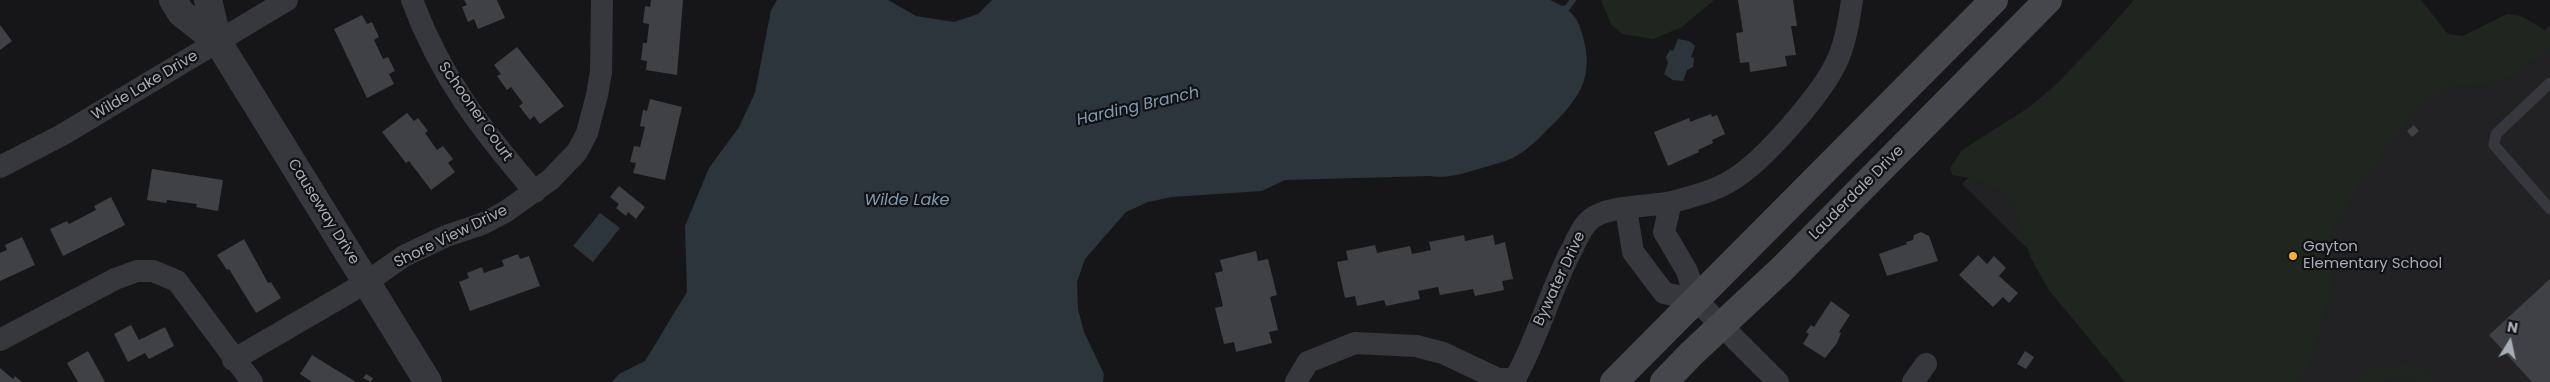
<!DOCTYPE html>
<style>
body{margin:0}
#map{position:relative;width:2550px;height:382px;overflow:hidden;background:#161618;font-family:Poppins,sans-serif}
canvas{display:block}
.north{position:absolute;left:2485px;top:317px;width:50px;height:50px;-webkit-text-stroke:4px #111113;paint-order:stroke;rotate:10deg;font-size:14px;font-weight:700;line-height:20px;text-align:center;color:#a8adb8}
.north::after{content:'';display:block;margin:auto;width:18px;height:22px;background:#a8adb8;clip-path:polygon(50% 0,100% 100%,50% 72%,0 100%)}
</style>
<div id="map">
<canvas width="2550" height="382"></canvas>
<div class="north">N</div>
</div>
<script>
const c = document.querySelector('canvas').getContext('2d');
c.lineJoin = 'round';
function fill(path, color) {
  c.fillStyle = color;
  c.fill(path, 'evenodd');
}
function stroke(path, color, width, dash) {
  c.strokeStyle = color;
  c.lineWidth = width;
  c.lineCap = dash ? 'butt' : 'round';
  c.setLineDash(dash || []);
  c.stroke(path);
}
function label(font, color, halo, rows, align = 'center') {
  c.font = font + ' Poppins,sans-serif';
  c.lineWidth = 4.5;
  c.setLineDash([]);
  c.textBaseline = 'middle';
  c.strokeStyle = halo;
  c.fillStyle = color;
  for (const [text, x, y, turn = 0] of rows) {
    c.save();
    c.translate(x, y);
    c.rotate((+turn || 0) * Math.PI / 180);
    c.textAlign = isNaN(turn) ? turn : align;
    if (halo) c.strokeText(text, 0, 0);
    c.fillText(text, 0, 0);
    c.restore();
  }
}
fill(new Path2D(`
 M2136,0L2489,81L2550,25V382H2162L1962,184Z`), '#222225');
fill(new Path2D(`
 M1601,0H1714L1682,27L1653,39L1622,34L1611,24Z
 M2134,0H2421L2448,34L2463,36L2507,14C2523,14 2537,25 2550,34V49L2504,80L2462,87L2457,82L2425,102L2414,113L2356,189L2334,227L2327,255L2333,271L2329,301L2308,367L2296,382H2125L2048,289L2030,256L2012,197L1982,180L1952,175L1950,168L1962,150L2028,108L2071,72Z
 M2403,364L2427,372L2437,382H2417L2396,378L2382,382H2357L2373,370Z`), '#1e261f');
fill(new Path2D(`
 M777,0H888L916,16L954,22L978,14L992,0H1550C1572,10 1579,17 1584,41C1594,80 1576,102 1549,128C1541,136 1532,146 1521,153C1510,161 1495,164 1482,168C1465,173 1448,179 1430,176L1285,180L1262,191L1172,197L1148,202L1126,212L1085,259L1077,282L1078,309L1084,332L1104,374L1103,382H612L619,374L645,361L687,292L685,226L709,168L739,127L755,93L771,10Z
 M1678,39L1689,41L1695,46L1691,57L1694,58L1693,67L1687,70L1683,81L1673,80L1664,74L1668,63L1666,57L1670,50L1673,51Z
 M600,213L620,228L593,262L573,246Z`), '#2c353c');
stroke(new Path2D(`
 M1561,9L1567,8L1573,0`), '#2c353c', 6);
fill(new Path2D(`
 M464,0H497L505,18L478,29L474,19L468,22L462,7L467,5Z
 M651,0H683L677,75L646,70L647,61L641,60L643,43H647L649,24L643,23L645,6L650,7Z
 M1738,0H1793L1797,26H1791L1796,55L1785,56L1787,66L1750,72L1749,62L1740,63L1736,33L1743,32Z
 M362,15L367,24L372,22L379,37L374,40L383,59L388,57L395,71L389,74L394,84L367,98L334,29Z
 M0,25L12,41L0,50Z
 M517,47L564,106L540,124L534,116L530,120L519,106L523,103L511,87L507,90L497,76L501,74L494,65Z
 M650,99L682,107L665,180L633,173L636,163L630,162L634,146L640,147L645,127L640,126L643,110L647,111Z
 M407,113L414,121L418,118L428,131L425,133L437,150L443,146L453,159L448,163L455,172L431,190L409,161L406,163L382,132Z
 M1711,114L1712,117L1717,115L1725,134L1712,140L1713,143L1698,150L1699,152L1668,166L1654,132L1689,118L1690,122Z
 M2414,125L2419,131L2412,137L2407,131Z
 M152,169L223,180L218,211L196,207L197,204L167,200L166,203L147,200Z
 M619,186L645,207L636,219L628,212L626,216L616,208L619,204L610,197Z
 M111,197L125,225L63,256L50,229L67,221L69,224L96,210L94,206Z
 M1921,232L1929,236L1938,261L1887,276L1879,254L1907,244L1906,242L1913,240L1914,235Z
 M1464,235L1465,241L1493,235L1495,245L1505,242L1513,279L1502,281L1504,290L1475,296L1473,289L1440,295L1438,287L1418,291L1420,299L1386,306L1384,300L1357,306L1355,296L1345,298L1337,262L1348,260L1346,251L1375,245L1377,253L1410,246L1412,254L1431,250L1429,242Z
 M22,237L35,265L0,281V253L7,250L5,245Z
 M244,239L268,283L271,282L281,298L256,313L229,269L227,270L217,255Z
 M1256,251L1258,261L1268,259L1277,295L1270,297L1278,330L1269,332L1272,343L1236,352L1234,342L1224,344L1215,308L1223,306L1215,273L1223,271L1220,260Z
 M518,254L520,259L529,256L540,286L470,311L459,282L469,278L467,273L482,267L484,273L504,266L502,260Z
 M1978,255L1987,264L1994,256L2006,268L1999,276L2018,293L2009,303L2003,297L1993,307L1959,275Z
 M2550,279V382H2532L2489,335Z
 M1831,301L1850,315L1839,332L1841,333L1837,343L1825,358L1803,344L1809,334L1806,332L1811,325L1814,327Z
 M131,325L139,340L165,327L174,346L149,359L145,353L128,362L114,334Z
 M88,351L105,382H78L67,363Z
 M2025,351L2034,357L2026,369L2017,364Z
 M312,355L356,382H312L300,374Z
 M0,368L13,379L15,376L22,382H0Z
 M366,374L373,378L371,382L363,378Z`), '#404145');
stroke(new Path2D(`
 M2550,83L2496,134L2494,145L2550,209`), '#37383d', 11);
stroke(new Path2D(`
 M412,0C441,78 481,129 535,192
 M0,167L62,135L287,0
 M1671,202L1664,232L1687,271L1696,300L1778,382
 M1626,209L1633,252L1664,293L1696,300
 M0,340L115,279L137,271H153L177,281L252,382
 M233,360L367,282L404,256L446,236L482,224L505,212L550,180L577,152L587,133L597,95L601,72L602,0
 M1296,382L1308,362L1355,343L1416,346L1443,353L1498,379H1512L1517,375C1539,335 1551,288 1573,247C1578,237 1582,226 1591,219C1609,205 1649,207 1672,202C1691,197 1715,191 1732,180C1764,161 1823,93 1838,59C1846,40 1849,20 1852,0
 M1913,382L1926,364`), '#37383d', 22);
stroke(new Path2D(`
 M173,0L181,13L218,42
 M208,0L218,42L428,382`), '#37383d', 28);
stroke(new Path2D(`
 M1614,382L1994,0
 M1664,382L1691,354L1782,269L2048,0`), '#45474d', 28);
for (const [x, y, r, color] of [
 [2293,256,5,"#f2b134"]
]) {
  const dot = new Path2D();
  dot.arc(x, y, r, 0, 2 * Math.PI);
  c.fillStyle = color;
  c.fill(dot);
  stroke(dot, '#111113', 2);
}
label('15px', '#a8adb8', '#111113', [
 ["Wilde Lake Drive",145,86,-31],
 ["Schooner Court",475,112,55],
 ["Lauderdale Drive",1857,193,-45],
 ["Causeway Drive",323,212,58],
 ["Shore View Drive",451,237,-26],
 ["Bywater Drive",1560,279,-65]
]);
label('15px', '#a8adb8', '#111113', [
 ["Gayton",2303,247],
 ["Elementary School",2303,264]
], 'left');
label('italic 16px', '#7f9bb3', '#111113', [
 ["Harding Branch",1138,107,-13],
 ["Wilde Lake",907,201]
]);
</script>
